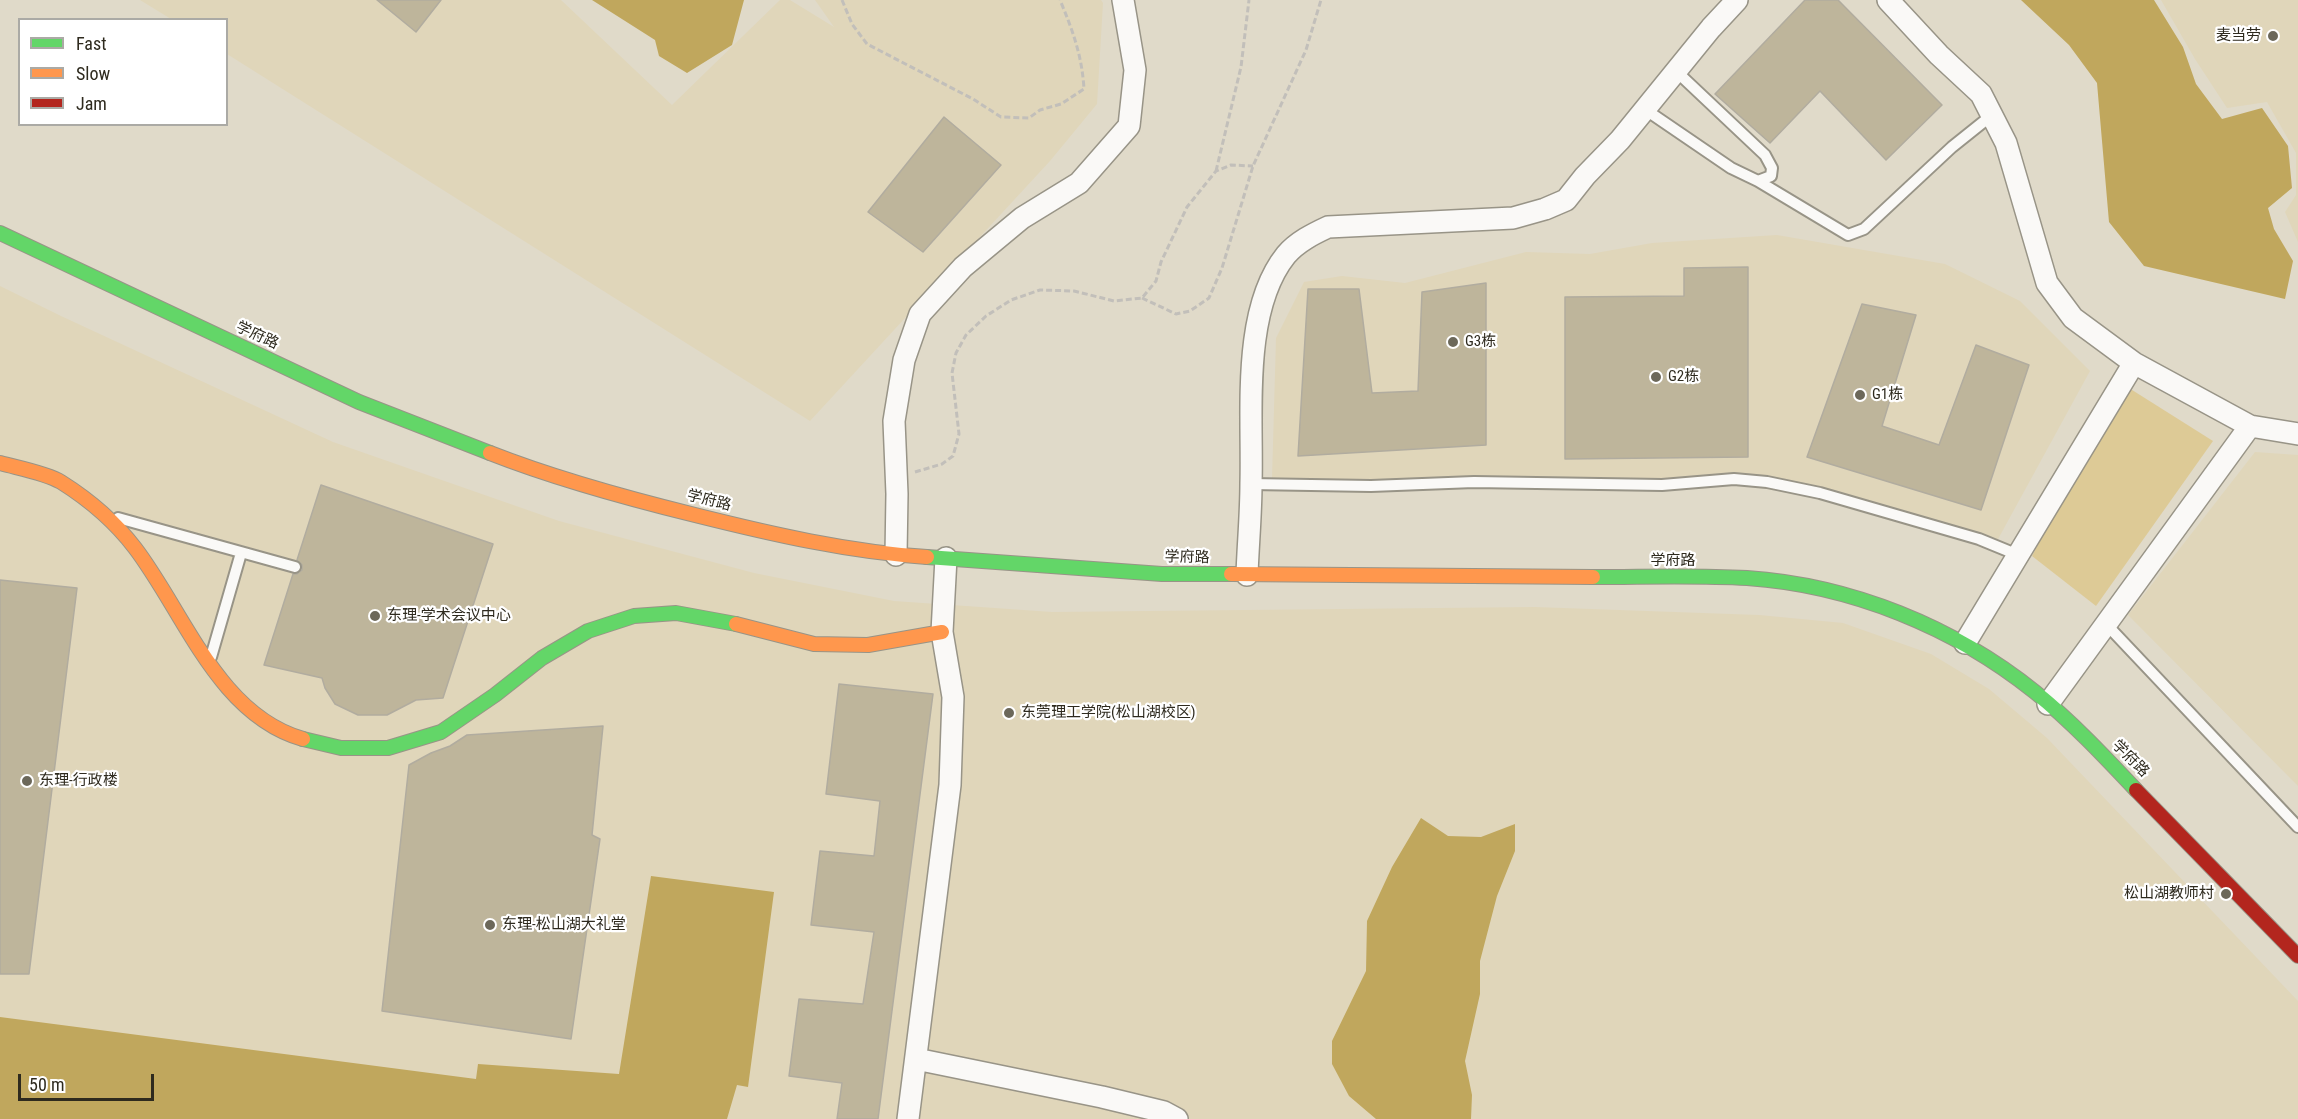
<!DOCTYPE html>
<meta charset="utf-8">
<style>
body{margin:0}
#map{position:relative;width:2298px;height:1119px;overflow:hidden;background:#e0dac9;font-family:"Roboto Condensed",sans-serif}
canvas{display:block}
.legend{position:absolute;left:18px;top:18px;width:210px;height:108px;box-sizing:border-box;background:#fff;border:2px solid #abaaa5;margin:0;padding:8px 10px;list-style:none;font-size:18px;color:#2e2a1e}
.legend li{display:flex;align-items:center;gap:12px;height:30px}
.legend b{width:30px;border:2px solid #abaaa5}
.scale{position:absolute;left:18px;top:1074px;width:136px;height:27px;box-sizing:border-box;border:3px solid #2e2a1e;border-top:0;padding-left:8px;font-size:18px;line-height:21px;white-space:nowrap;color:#2e2a1e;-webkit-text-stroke:4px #fff;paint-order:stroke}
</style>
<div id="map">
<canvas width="2298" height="1119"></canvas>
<ul class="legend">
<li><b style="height:8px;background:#63d668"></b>Fast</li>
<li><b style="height:8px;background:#ff974d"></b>Slow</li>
<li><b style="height:8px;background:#b3261e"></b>Jam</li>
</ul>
<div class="scale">50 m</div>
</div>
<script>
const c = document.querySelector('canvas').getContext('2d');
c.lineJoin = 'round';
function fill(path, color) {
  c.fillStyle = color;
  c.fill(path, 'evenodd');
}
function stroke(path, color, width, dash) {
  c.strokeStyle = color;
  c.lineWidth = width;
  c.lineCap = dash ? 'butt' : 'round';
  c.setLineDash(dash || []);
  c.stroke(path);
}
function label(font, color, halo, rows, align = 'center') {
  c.font = font + ' "Roboto Condensed","Noto Sans SC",sans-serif';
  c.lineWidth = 4.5;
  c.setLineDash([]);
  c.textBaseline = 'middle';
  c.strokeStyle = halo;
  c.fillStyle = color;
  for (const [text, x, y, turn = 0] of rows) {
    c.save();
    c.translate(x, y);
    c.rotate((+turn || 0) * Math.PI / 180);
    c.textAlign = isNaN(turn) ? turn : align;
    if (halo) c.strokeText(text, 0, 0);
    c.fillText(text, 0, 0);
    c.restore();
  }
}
fill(new Path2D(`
 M140,0H561L672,105L780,0H790L834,27L815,0H1101L1103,3L1097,104L1050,161L810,421L227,54L226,20L171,19Z
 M2161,0H2298V242L2285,212L2296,195V153L2267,102L2227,108L2195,59Z
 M1777,235L1945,264L2020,301L2090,371L1997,541L1844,500L1710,478L1502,485L1272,479L1276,338L1304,282L1342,276L1405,283L1526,252L1590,254L1652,243Z
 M0,286L61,316L333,442L559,521L754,573L894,601L1052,612L1535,607L1759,615L1843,623L1931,654L1989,689L2047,738L2298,1001V1119H0Z
 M2255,452L2298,455V786L2128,615Z`), '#e0d6ba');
fill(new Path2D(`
 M2121,383L2213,441L2096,606L2032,556Z`), '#ddca96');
fill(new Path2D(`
 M592,0H744L732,45L687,73L659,56L655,40Z
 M2021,0H2154L2183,47L2196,84L2222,119L2262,108L2288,146L2292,188L2268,208L2274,229L2293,261L2285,299L2144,266L2109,222L2097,83L2069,45Z
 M1421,818L1448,836L1481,837L1515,824V851L1497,896L1480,961V994L1465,1061L1472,1095L1471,1119H1376L1349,1096L1332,1064V1041L1366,971L1367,921L1392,867Z
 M651,876L774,892L748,1087L737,1085L727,1119H0V1017L476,1079L478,1064L619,1074Z`), '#c0a75d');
const building = new Path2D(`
 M377,0H441L416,32Z
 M1805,0H1838L1942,105L1886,160L1820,91L1770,143L1715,94Z
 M944,117L1001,165L923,252L868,212Z
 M1748,267V457L1565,459V297L1684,296V268Z
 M1486,283V445L1298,456L1308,289H1359L1372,393L1418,391L1422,292Z
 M1862,304L1916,315L1882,426L1939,445L1976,345L2029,365L1981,510L1807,457Z
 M321,485L493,544L443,698L416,700L387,715H358L335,704L325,688L322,678L264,665L293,574H297L302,570V565L297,560Z
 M0,580L77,588L29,974H0Z
 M839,684L933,694L878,1119H837L842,1083L789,1076L799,999L863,1004L874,932L811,925L820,851L874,856L880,801L826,794Z
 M603,726L592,835L600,839L571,1039L382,1011L409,765L431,753L450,746L467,735Z`);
fill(building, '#beb59b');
stroke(building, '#b1ac9f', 1.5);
const lane = new Path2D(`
 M1677,72L1765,155L1772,168L1771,176L1758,181
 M1646,110L1731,168L1758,181L1848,235L1864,229L1952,147L1992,115
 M1251,484L1371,486L1474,482L1662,485L1734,479L1767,482L1820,493L1979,539L2018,555
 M118,518L295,567
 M2106,624L2298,827
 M211,657L241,553`);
const street = new Path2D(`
 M1888,0L1939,55L1981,94L2006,143L2047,283L2073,318L2134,363L2250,426L2298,434
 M896,555L897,494L894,421L904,360L920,314L963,267L1022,218L1079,183L1129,126L1135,70L1123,0
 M1247,575C1248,545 1251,514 1251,483C1253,415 1241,311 1286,255C1297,242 1313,234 1328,227L1513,218L1545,209L1566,200L1585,176L1620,140L1711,28L1737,0
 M1965,643L2134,363
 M2048,704L2250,426
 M916,1059L1102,1097L1164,1112L1177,1119
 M908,1119L950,785L953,697L942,632L946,558`);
const fast = new Path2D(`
 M0,233L359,402L490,453
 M927,557L1162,574H1231
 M1593,577C1644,577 1696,575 1747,578C1851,585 1954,627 2035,692C2071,721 2104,756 2136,790
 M303,739L341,748H388L441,732L495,695L542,658L588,631L634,616L676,613L736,624`);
const slow = new Path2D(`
 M490,453C556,479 626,498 695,515C771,534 849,552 927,557
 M0,463C18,468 46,473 61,482C88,499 116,523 135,548C184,612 218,715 303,739
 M1231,574L1593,577
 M736,624L814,644L868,645L942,632`);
const jam = new Path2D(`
 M2136,790L2298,956`);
stroke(lane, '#989487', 14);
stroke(street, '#989487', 24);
stroke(fast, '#989487', 16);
stroke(slow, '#989487', 16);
stroke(jam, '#989487', 16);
stroke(new Path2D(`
 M842,0L852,24L867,44L973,99L1001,117L1029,118L1040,110L1061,104L1084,89C1082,56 1073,31 1060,0
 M1216,171L1241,67L1249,0
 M1142,298L1176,314L1190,311L1209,298L1222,268L1253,166L1306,50L1321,0
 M915,472L942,464L953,456L959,434L952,373L956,353L966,335L986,316L1011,300L1040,290L1074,291L1114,301L1142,298L1156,281L1161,262L1187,207L1216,171L1231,165L1253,166`), '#c2bfba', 3, [6, 3]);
stroke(lane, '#faf9f7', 10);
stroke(street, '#faf9f7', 21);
stroke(fast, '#63d668', 14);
stroke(slow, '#ff974d', 14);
stroke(jam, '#b3261e', 14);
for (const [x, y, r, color] of [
 [2273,36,6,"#6c685a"],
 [1453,342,6,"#6c685a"],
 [1656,377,6,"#6c685a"],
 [1860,395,6,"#6c685a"],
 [375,616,6,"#6c685a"],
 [1009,713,6,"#6c685a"],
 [27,781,6,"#6c685a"],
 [2226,894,6,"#6c685a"],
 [490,925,6,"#6c685a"]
]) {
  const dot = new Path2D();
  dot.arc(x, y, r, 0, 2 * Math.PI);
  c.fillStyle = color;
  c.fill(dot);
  stroke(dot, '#fff', 2);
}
label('15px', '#2e2a1e', '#fff', [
 ["麦当劳",2261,36,"right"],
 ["G3栋",1465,342],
 ["G2栋",1668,377],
 ["G1栋",1872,395],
 ["东理-学术会议中心",387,616],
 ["东莞理工学院(松山湖校区)",1021,713],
 ["东理-行政楼",39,781],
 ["松山湖教师村",2214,894,"right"],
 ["东理-松山湖大礼堂",502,925]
], 'left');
label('15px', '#2e2a1e', '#fff', [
 ["学府路",257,336,25],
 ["学府路",709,501,14],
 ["学府路",1187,558,1],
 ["学府路",1673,561],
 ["学府路",2130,759,45]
]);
</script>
